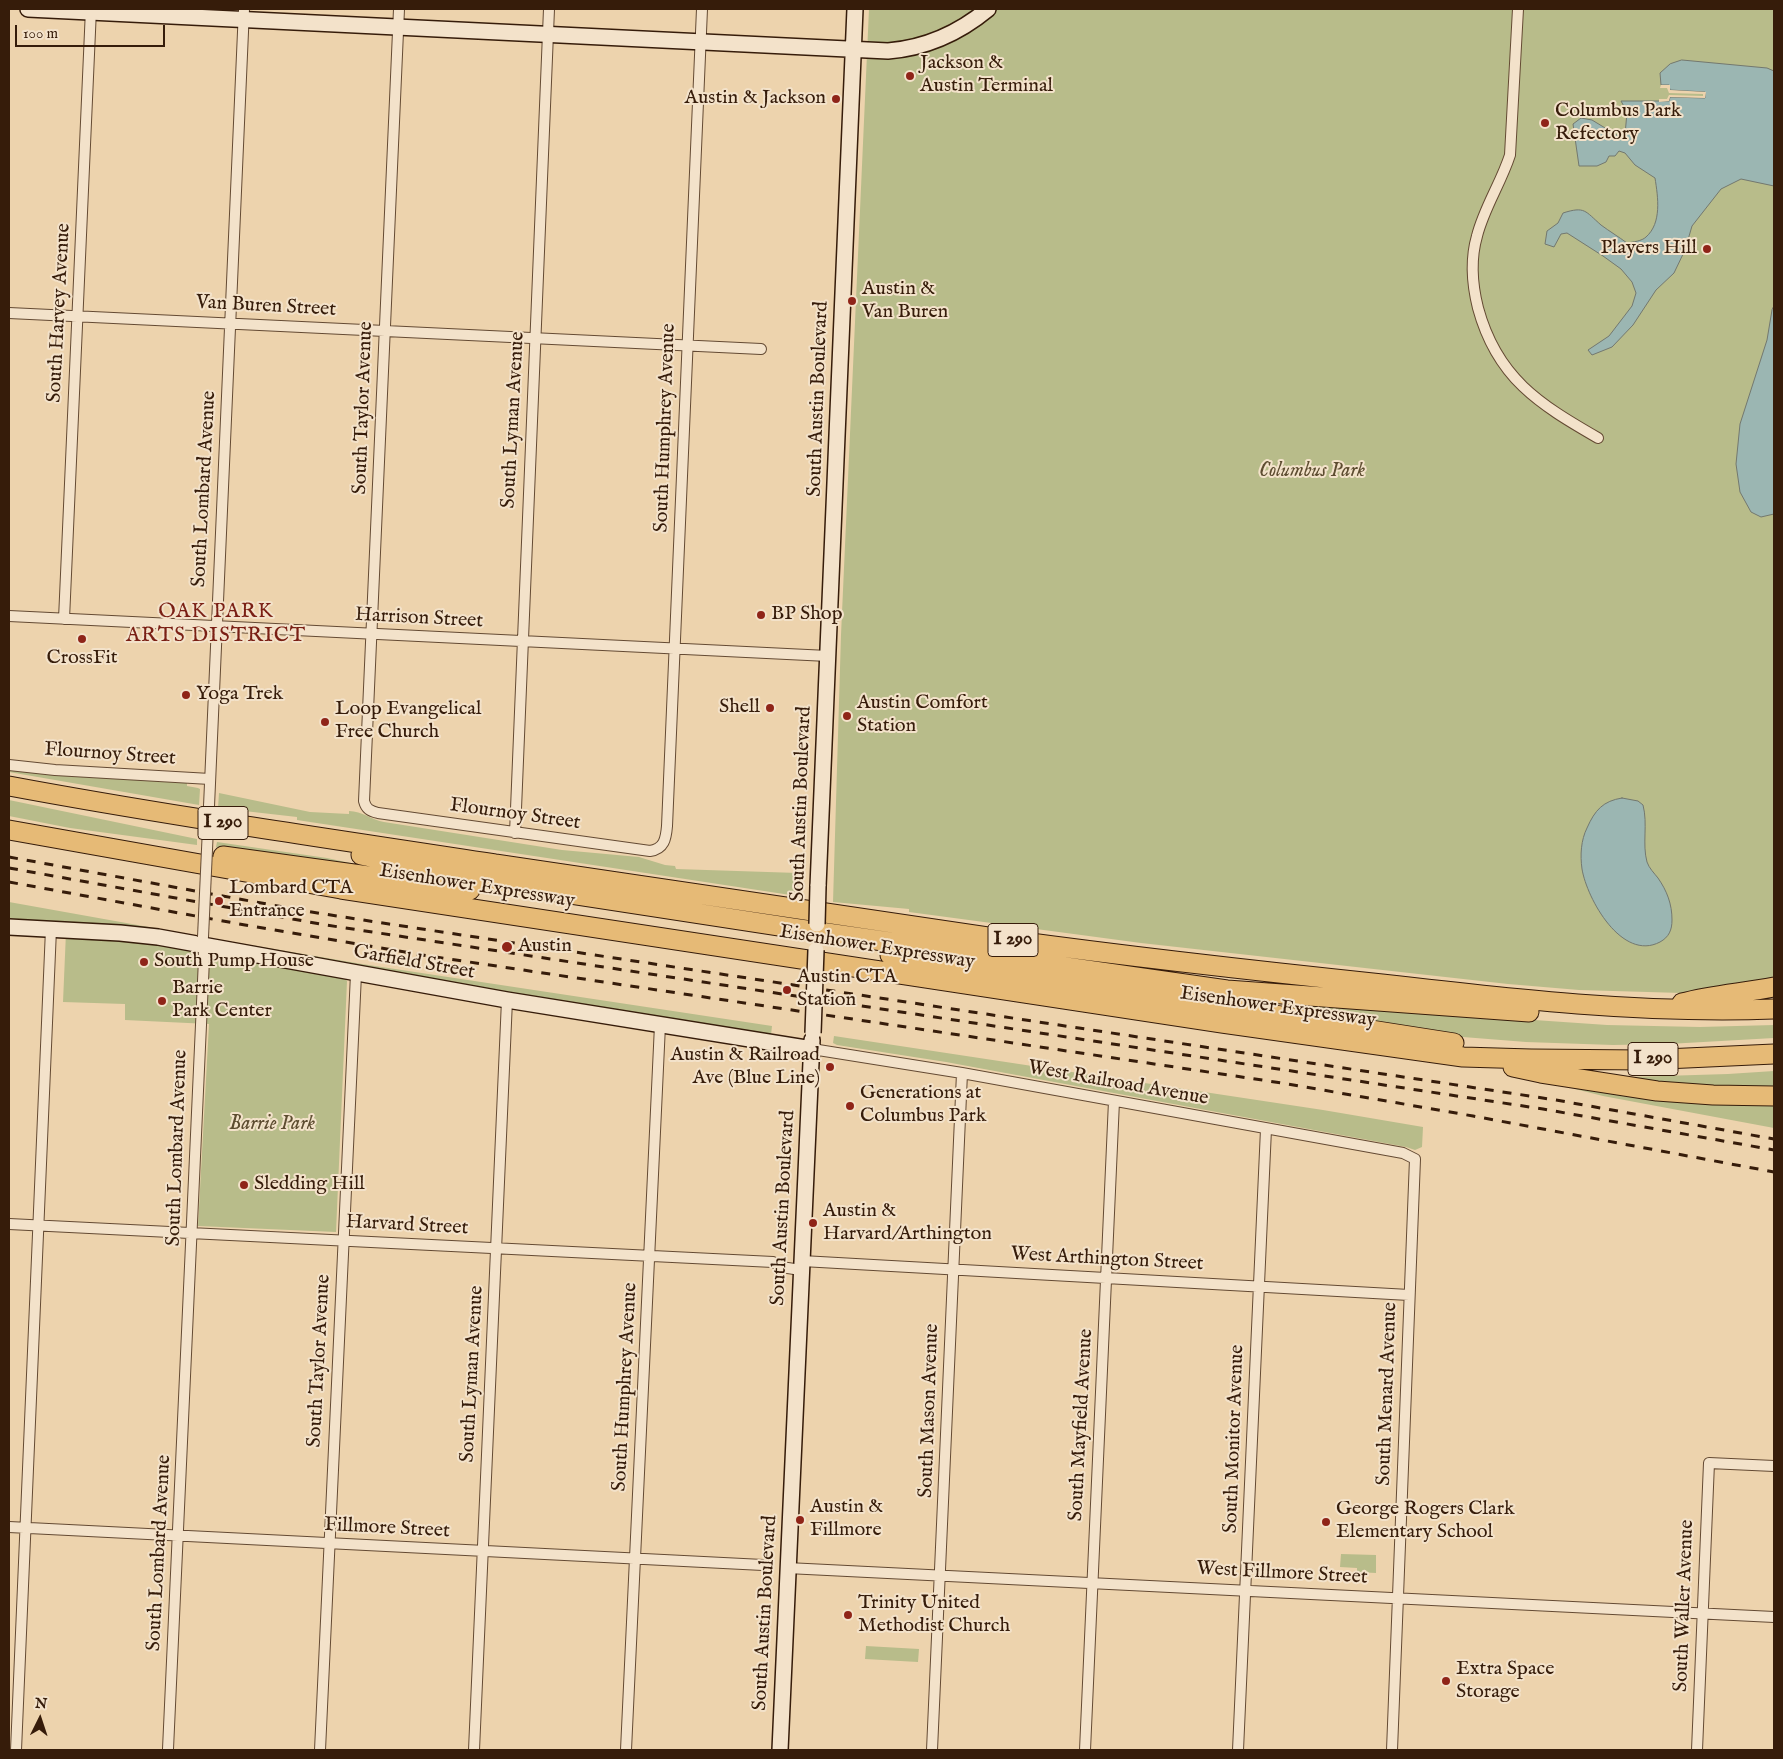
<!DOCTYPE html>
<style>
body{margin:0}
#map{position:relative;width:1783px;height:1759px;overflow:hidden;background:#edd3ad;font-family:"IM FELL English",serif}
canvas{display:block}
.frame{position:absolute;inset:0;border:10px solid #361c0a;pointer-events:none}
.north{position:absolute;left:15px;top:1694px;width:50px;height:50px;-webkit-text-stroke:4px #f3e2ca;paint-order:stroke;rotate:4deg;font-size:14px;font-weight:700;line-height:20px;text-align:center;color:#361c0a}
.north::after{content:'';display:block;margin:auto;width:18px;height:22px;background:#361c0a;clip-path:polygon(50% 0,100% 100%,50% 72%,0 100%)}
.scale{position:absolute;left:15px;top:25px;width:150px;height:22px;box-sizing:border-box;border:2px solid #361c0a;border-top:0;padding-left:6px;font-size:15px;line-height:18px;white-space:nowrap;color:#361c0a;-webkit-text-stroke:4px #f3e2ca;paint-order:stroke}
</style>
<div id="map">
<canvas width="1783" height="1759"></canvas>
<div class="frame"></div>
<div class="north">N</div>
<div class="scale">100 m</div>
</div>
<script>
const c = document.querySelector('canvas').getContext('2d');
c.lineJoin = 'round';
function fill(path, color) {
  c.fillStyle = color;
  c.fill(path, 'evenodd');
}
function stroke(path, color, width, dash) {
  c.strokeStyle = color;
  c.lineWidth = width;
  c.lineCap = dash ? 'butt' : 'round';
  c.setLineDash(dash || []);
  c.stroke(path);
}
function label(font, color, halo, rows, align = 'center') {
  c.font = font + ' "IM FELL English",serif';
  c.lineWidth = 4;
  c.setLineDash([]);
  c.textBaseline = 'middle';
  c.strokeStyle = halo;
  c.fillStyle = color;
  for (const [text, x, y, turn = 0] of rows) {
    c.save();
    c.translate(x, y);
    c.rotate((+turn || 0) * Math.PI / 180);
    c.textAlign = isNaN(turn) ? turn : align;
    if (halo) c.strokeText(text, 0, 0);
    c.fillText(text, 0, 0);
    c.restore();
  }
}
fill(new Path2D(`
 M869,9H1774V983L1722,991L1682,993L1579,990L1508,984L1141,943L909,912V909L833,902L841,635Z
 M9,770C68,776 128,777 187,783V786L198,788L200,789L199,805L9,772Z
 M219,793L310,812L349,814V811C362,811 372,820 384,822L562,850L639,857L665,865L675,866L676,869L798,873L797,896L297,820V817L218,808Z
 M9,800L197,839V845L70,828L9,816Z
 M217,842L327,858L364,866L216,847Z
 M9,902L182,933L181,935L9,920Z
 M66,932L192,949L197,956L211,957L213,954L345,978L347,981L336,1232L198,1226L209,1024L125,1020V1004L63,1002Z
 M221,940L362,964L772,1026L771,1035L691,1021L557,1003L221,942Z
 M1287,1003L1607,1025L1700,1027L1774,1025V1038L1668,1044L1613,1045L1526,1042L1463,1037L1287,1009Z
 M834,1036L1323,1110L1423,1127L1422,1147L1415,1150L1406,1147L946,1062L837,1045L833,1043Z
 M1774,1071V1088L1672,1086L1630,1081V1077L1728,1074Z
 M1571,1088L1625,1091V1094L1677,1102L1774,1105V1128L1603,1096Z
 M1341,1554L1376,1555V1573L1357,1572V1568L1340,1567Z
 M866,1646L919,1649L918,1662L865,1659Z`), '#b8bc8a');
const water = new Path2D(`
 M1682,60L1767,68L1774,71V186L1741,179L1721,189L1692,226L1685,250L1674,273L1656,290L1633,325L1612,347L1592,355L1588,350L1609,336L1632,306L1636,293L1632,282L1621,269L1603,256L1567,233L1561,234L1554,247L1545,244L1547,231L1558,223L1563,213C1585,206 1585,211 1601,225C1609,231 1619,237 1627,243C1633,242 1642,241 1646,237C1662,223 1658,197 1655,178L1635,165L1625,153L1619,151L1615,156H1609L1606,162L1597,166H1579L1573,124L1581,118L1592,120L1620,137L1625,135L1627,112L1621,101H1669L1670,97L1705,98V92L1670,90L1669,85H1661L1660,73L1670,64Z
 M1774,306V514L1761,517L1751,512L1740,492L1736,464L1740,424L1767,340L1772,310Z
 M1622,798L1638,801L1643,805C1648,824 1642,844 1647,862C1649,868 1654,873 1658,878C1667,891 1672,904 1672,920C1672,930 1669,937 1660,942C1622,962 1587,899 1582,869C1580,855 1581,840 1587,828C1595,810 1603,801 1622,798Z`);
fill(water, '#9bb6b2');
stroke(water, '#73786f', 1);
fill(new Path2D(`
 M1661,85H1670V90L1706,92L1705,98L1670,97L1669,101L1659,102V99H1667L1669,95L1703,96V94L1669,93L1667,88H1660Z`), '#edd3ad');
const street = new Path2D(`
 M399,9L364,801C366,809 370,811 378,813L650,851C664,849 666,839 667,826L702,9
 M1518,9L1510,155C1501,183 1484,208 1477,236C1470,260 1472,284 1478,308C1497,378 1539,404 1598,438
 M9,313L761,349
 M9,616L828,656
 M64,619L91,9
 M9,765L55,770L210,779
 M209,806L244,9
 M515,833L549,9
 M812,1049L962,1073L1403,1153L1415,1159L1392,1750
 M9,1224L773,1262L781,1267L801,1270
 M802,1261L1409,1295
 M9,1527L763,1565
 M787,1568L1774,1617
 M168,1749L204,959L203,940
 M16,1750L51,929
 M320,1750L356,974
 M474,1750L507,1000
 M626,1750L660,1025
 M932,1750L962,1073
 M1085,1750L1114,1101
 M1238,1750L1266,1129
 M1697,1750L1709,1463L1774,1466`);
const secondary = new Path2D(`
 M28,9L888,51C925,48 959,33 988,9
 M818,886L855,9
 M9,927L120,933L158,937L507,1000L812,1049
 M780,1750L812,1040`);
const highway = new Path2D(`
 M9,786C170,816 333,839 495,864C666,890 837,916 1008,940C1133,957 1257,971 1382,984C1512,999 1643,1014 1774,1009
 M9,830L341,889L1222,1023L1463,1057L1531,1059L1643,1060L1774,1054
 M361,855L486,881L799,929L1227,990L1529,1012
 M223,856L470,890
 M890,955L1454,1043
 M1682,1003C1712,995 1743,993 1774,987
 M1513,1067L1541,1073L1657,1091L1713,1095L1774,1096`);
stroke(street, '#644a33', 12);
stroke(secondary, '#361c0a', 18);
stroke(highway, '#361c0a', 21);
stroke(street, '#f3e2ca', 10);
stroke(secondary, '#f3e2ca', 15);
stroke(highway, '#e6ba76', 19);
stroke(new Path2D(`
 M9,857L305,911L389,924L1556,1100L1774,1139
 M9,868L326,925L1543,1109L1774,1150
 M9,882L245,925L429,956L1282,1083L1473,1116L1774,1172`), '#361c0a', 3, [9, 9]);
const streetBridge = new Path2D(`
 M203,937L209,806`);
const secondaryBridge = new Path2D(`
 M817,924L818,886
 M813,1033L816,950`);
stroke(streetBridge, '#644a33', 12, []);
stroke(secondaryBridge, '#361c0a', 18, []);
stroke(streetBridge, '#f3e2ca', 10);
stroke(secondaryBridge, '#f3e2ca', 15);
for (const [x, y, r, color] of [
 [910,76,5,"#8f2418"],
 [836,99,5,"#8f2418"],
 [1545,123,5,"#8f2418"],
 [1707,249,5,"#8f2418"],
 [852,301,5,"#8f2418"],
 [761,615,5,"#8f2418"],
 [82,639,5,"#8f2418"],
 [186,695,5,"#8f2418"],
 [770,708,5,"#8f2418"],
 [847,716,5,"#8f2418"],
 [325,722,5,"#8f2418"],
 [219,901,5,"#8f2418"],
 [507,947,6,"#8f2418"],
 [144,962,5,"#8f2418"],
 [787,990,5,"#8f2418"],
 [162,1001,5,"#8f2418"],
 [830,1067,5,"#8f2418"],
 [850,1106,5,"#8f2418"],
 [244,1185,5,"#8f2418"],
 [813,1223,5,"#8f2418"],
 [800,1520,5,"#8f2418"],
 [1326,1522,5,"#8f2418"],
 [848,1615,5,"#8f2418"],
 [1446,1681,5,"#8f2418"]
]) {
  const dot = new Path2D();
  dot.arc(x, y, r, 0, 2 * Math.PI);
  c.fillStyle = color;
  c.fill(dot);
  stroke(dot, '#f3e2ca', 2);
}
for (const [x, y, w] of [
 [223,823,50],
 [1013,940,50],
 [1653,1059,50]
]) {
  const box = new Path2D();
  box.roundRect(x - w / 2, y - 16.5, w, 33, 4);
  c.fillStyle = '#f3e2ca';
  c.fill(box);
  stroke(box, '#361c0a', 1);
}
label('bold 19px', '#361c0a', null, [
 ["I 290",223,823],
 ["I 290",1013,940],
 ["I 290",1653,1059]
]);
label('20px', '#361c0a', '#f3e2ca', [
 ["Jackson &",920,64],
 ["Austin Terminal",920,87],
 ["Austin & Jackson",826,99,"right"],
 ["Columbus Park",1555,112],
 ["Refectory",1555,135],
 ["Players Hill",1697,249,"right"],
 ["Austin &",862,290],
 ["Van Buren",862,313],
 ["BP Shop",771,615],
 ["CrossFit",82,659,"center"],
 ["Yoga Trek",196,695],
 ["Austin Comfort",857,704],
 ["Station",857,727],
 ["Shell",760,708,"right"],
 ["Loop Evangelical",335,710],
 ["Free Church",335,733],
 ["Lombard CTA",229,889],
 ["Entrance",229,912],
 ["Austin",518,947],
 ["South Pump House",154,962],
 ["Austin CTA",797,978],
 ["Station",797,1001],
 ["Barrie",172,989],
 ["Park Center",172,1012],
 ["Austin & Railroad",820,1056,"right"],
 ["Ave (Blue Line)",820,1079,"right"],
 ["Generations at",860,1094],
 ["Columbus Park",860,1117],
 ["Sledding Hill",254,1185],
 ["Austin &",823,1212],
 ["Harvard/Arthington",823,1235],
 ["Austin &",810,1508],
 ["Fillmore",810,1531],
 ["George Rogers Clark",1336,1510],
 ["Elementary School",1336,1533],
 ["Trinity United",858,1604],
 ["Methodist Church",858,1627],
 ["Extra Space",1456,1670],
 ["Storage",1456,1693]
], 'left');
label('20px', '#361c0a', '#f3e2ca', [
 ["Van Buren Street",266,307,3],
 ["South Harvey Avenue",60,313,-87],
 ["South Austin Boulevard",819,399,-88],
 ["South Taylor Avenue",364,408,-88],
 ["South Lyman Avenue",514,420,-87],
 ["South Humphrey Avenue",666,428,-88],
 ["South Lombard Avenue",205,489,-87],
 ["Harrison Street",419,619,3],
 ["Flournoy Street",110,755,4],
 ["South Austin Boulevard",802,804,-88],
 ["Flournoy Street",515,815,8],
 ["Eisenhower Expressway",477,887,9],
 ["Eisenhower Expressway",877,948,9],
 ["Garfield Street",414,963,10],
 ["Eisenhower Expressway",1278,1008,8],
 ["West Railroad Avenue",1118,1084,10],
 ["South Lombard Avenue",178,1148,-88],
 ["South Austin Boulevard",784,1208,-87],
 ["Harvard Street",407,1226,3],
 ["West Arthington Street",1107,1260,3],
 ["South Taylor Avenue",320,1361,-87],
 ["South Lyman Avenue",473,1374,-87],
 ["South Humphrey Avenue",626,1387,-87],
 ["South Menard Avenue",1388,1394,-88],
 ["South Mason Avenue",930,1411,-88],
 ["South Mayfield Avenue",1082,1425,-87],
 ["South Monitor Avenue",1235,1439,-88],
 ["Fillmore Street",387,1529,3],
 ["South Lombard Avenue",160,1553,-87],
 ["West Fillmore Street",1282,1574,3],
 ["South Waller Avenue",1685,1606,-88],
 ["South Austin Boulevard",766,1613,-87]
]);
label('italic 20px', '#5d4c30', '#f3e2ca', [
 ["Columbus Park",1312,472],
 ["Barrie Park",272,1125]
]);
c.letterSpacing = '1px';
label('21px', '#7a1f14', '#f3e2ca', [
 ["OAK PARK",216,613],
 ["ARTS DISTRICT",216,637]
]);
c.letterSpacing = '0px';
</script>
